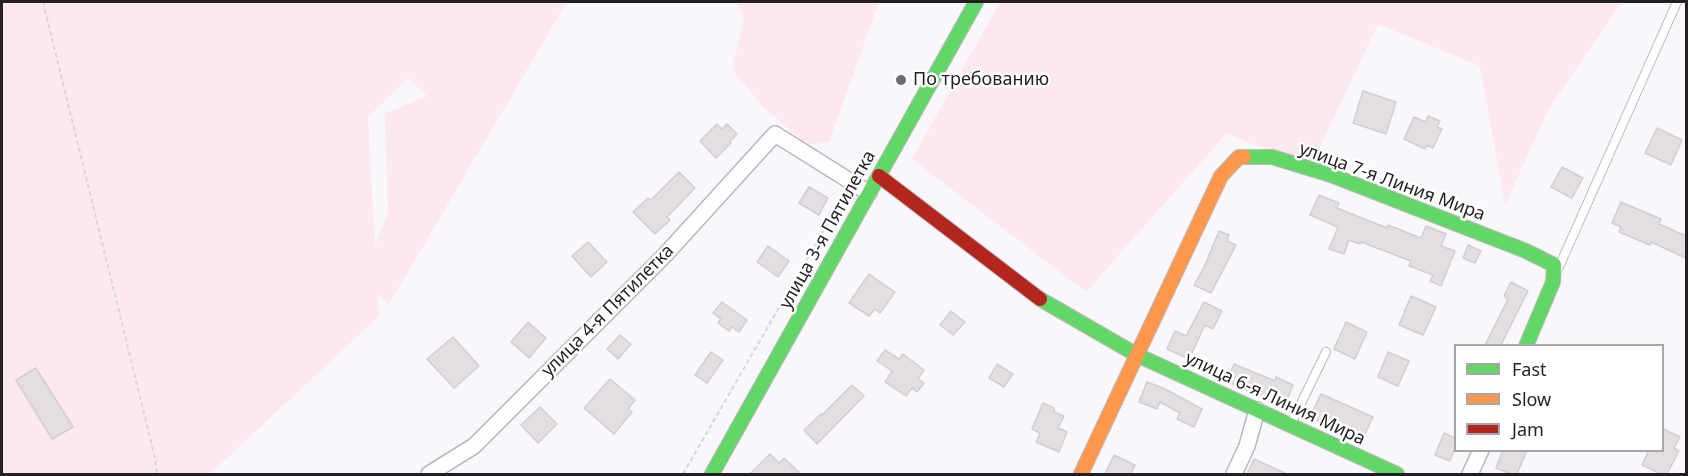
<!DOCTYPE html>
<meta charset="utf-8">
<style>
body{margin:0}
#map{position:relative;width:1688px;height:476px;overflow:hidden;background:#faf7fc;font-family:"Noto Sans",sans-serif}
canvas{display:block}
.frame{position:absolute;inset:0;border:3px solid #231f24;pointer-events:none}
.legend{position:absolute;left:1454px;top:344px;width:210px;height:108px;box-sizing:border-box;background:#fff;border:2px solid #a7a5a7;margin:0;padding:8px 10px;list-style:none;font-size:18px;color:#231f24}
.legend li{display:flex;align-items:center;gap:12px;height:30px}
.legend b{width:30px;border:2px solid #a7a5a7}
</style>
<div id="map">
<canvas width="1688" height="476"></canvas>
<div class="frame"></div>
<ul class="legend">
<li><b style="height:8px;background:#63d668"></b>Fast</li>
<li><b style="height:8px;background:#ff974d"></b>Slow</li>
<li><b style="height:8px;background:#b3261e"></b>Jam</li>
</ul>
</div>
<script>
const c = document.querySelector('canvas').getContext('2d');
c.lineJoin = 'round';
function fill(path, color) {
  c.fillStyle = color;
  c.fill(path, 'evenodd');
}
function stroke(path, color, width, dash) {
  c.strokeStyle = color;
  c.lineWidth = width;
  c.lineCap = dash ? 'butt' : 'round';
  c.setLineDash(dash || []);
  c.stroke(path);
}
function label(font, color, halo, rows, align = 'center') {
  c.font = font + ' "Noto Sans",sans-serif';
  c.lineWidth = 5;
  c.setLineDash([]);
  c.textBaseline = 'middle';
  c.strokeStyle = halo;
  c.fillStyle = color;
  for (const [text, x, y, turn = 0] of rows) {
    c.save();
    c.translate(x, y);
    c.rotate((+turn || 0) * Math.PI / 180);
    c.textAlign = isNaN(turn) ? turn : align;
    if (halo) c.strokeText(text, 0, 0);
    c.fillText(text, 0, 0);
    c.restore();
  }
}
fill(new Path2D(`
 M2,2H567L389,304L378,294L379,316L210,474H2ZM408,78L427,96L385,114L388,212L375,247L368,117Z
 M737,2H879L829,142L807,145L763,107L732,69L744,19Z
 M1000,2H1622L1549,108L1505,205L1480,66L1378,24L1311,166L1226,134L1086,292L912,159Z`), '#fce8ee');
const building = new Path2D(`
 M1363,91L1396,102L1386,134L1353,123Z
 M1428,116L1440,121L1437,127L1442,129L1433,148L1427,145L1425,149L1404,139L1414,117L1426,122Z
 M717,124L722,129L727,124L737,134L730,141L731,143L716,158L700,141Z
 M1657,128L1682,140L1671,165L1645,153Z
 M1562,167L1583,178L1572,198L1551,187Z
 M679,172L695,188L667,217L670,220L655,234L633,212L648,198L651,200Z
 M809,187L828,198L819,215L799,203Z
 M1319,195L1339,203L1337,208L1387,228L1388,225L1421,238L1426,226L1446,234L1441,246L1455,251L1441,286L1430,281L1433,275L1409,266L1411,261L1361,242L1360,244L1349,240L1344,254L1329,249L1338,227L1310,215Z
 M1621,202L1661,219L1659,224L1686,236V258L1651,242L1650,245L1619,232L1621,227L1612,223Z
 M1219,231L1229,235L1227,241L1236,245L1211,293L1194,285L1204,267Z
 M588,242L607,262L591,277L572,256Z
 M1468,245L1481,251L1475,263L1463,258Z
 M768,246L789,261L778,277L757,262Z
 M869,274L895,292L880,313L875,309L869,316L849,303Z
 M1511,282L1528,291L1501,345H1485L1508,299L1504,296Z
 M1411,296L1436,307L1423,335L1399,325Z
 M722,302L747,320L739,332L732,327L729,331L718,323L721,319L713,313Z
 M1204,302L1222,311L1213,329L1205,325L1189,359L1167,349L1175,331L1186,336Z
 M951,311L965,322L953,335L940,325Z
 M528,322L546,338L529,358L511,342Z
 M1346,322L1367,332L1355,359L1334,349Z
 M620,335L631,344L618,359L607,349Z
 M453,337L479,366L454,388L427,359Z
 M885,350L899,359L903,354L924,370L918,379L924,383L917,392L912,388L906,396L885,382L892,371L877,361Z
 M711,352L723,360L707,383L695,375Z
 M1388,352L1409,361L1398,386L1378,377Z
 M997,364L1013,374L1004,387L989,378Z
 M1234,364L1275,381L1276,377L1293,385L1285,405L1227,382Z
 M36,368L73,427L52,439L16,380Z
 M610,379L635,400L628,409L632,412L614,434L584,408Z
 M1147,382L1165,389L1202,409L1194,427L1177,419L1180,413L1160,402L1157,409L1139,402Z
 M852,385L864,396L817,444L804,430L821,414L822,415Z
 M1321,394L1373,417L1361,442L1310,417Z
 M1043,403L1054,408V412L1064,416L1058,428L1067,432L1059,452L1036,442L1040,433L1032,429Z
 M540,407L557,424L538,443L521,425Z
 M1662,428L1680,437L1674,448L1679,451L1667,474H1661L1642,465L1649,450H1662Z
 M1444,433L1455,438V448L1450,461L1435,455Z
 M1503,450H1527L1517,474H1511L1496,468Z
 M770,454L779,463L784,458L801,474H750Z
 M1114,455L1135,465L1131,474H1105Z
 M1254,459L1287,474H1247Z`);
fill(building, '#e3dee2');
stroke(building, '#d2ced2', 1.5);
const lane = new Path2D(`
 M1559,267L1677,2
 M1291,424L1326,352`);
const street = new Path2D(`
 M429,474L474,446L665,255L775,134L869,193
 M1234,474L1247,446L1257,410
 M1470,474L1481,450`);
const fast = new Path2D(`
 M1244,157H1272L1331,175L1526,251L1554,265L1553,282L1526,346
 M1040,299L1137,355L1397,474
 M712,474L976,2`);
const slow = new Path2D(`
 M1081,474L1221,176L1239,157H1244`);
const jam = new Path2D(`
 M879,176L1040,299`);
stroke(lane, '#bbb8bc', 10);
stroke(street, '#bbb8bc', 18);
stroke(fast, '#bbb8bc', 16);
stroke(slow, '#bbb8bc', 16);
stroke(jam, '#bbb8bc', 16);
stroke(new Path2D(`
 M43,2L155,458L157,474
 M683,474L844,195`), '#d6d6d7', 2, [4.5, 3]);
stroke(lane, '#fefeff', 8);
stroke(street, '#fefeff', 15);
stroke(fast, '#63d668', 14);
stroke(slow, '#ff974d', 14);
stroke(jam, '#b3261e', 14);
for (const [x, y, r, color] of [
 [901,80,6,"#6e6b70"]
]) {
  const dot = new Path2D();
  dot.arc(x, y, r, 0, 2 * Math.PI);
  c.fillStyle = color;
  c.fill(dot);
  stroke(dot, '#fff', 2);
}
label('18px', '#231f24', '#fff', [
 ["По требованию",913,80]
], 'left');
label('18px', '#231f24', '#fff', [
 ["улица 7-я Линия Мира",1392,182,20],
 ["улица 3-я Пятилетка",828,230,-61],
 ["улица 4-я Пятилетка",608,311,-45],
 ["улица 6-я Линия Мира",1275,399,25]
]);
</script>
